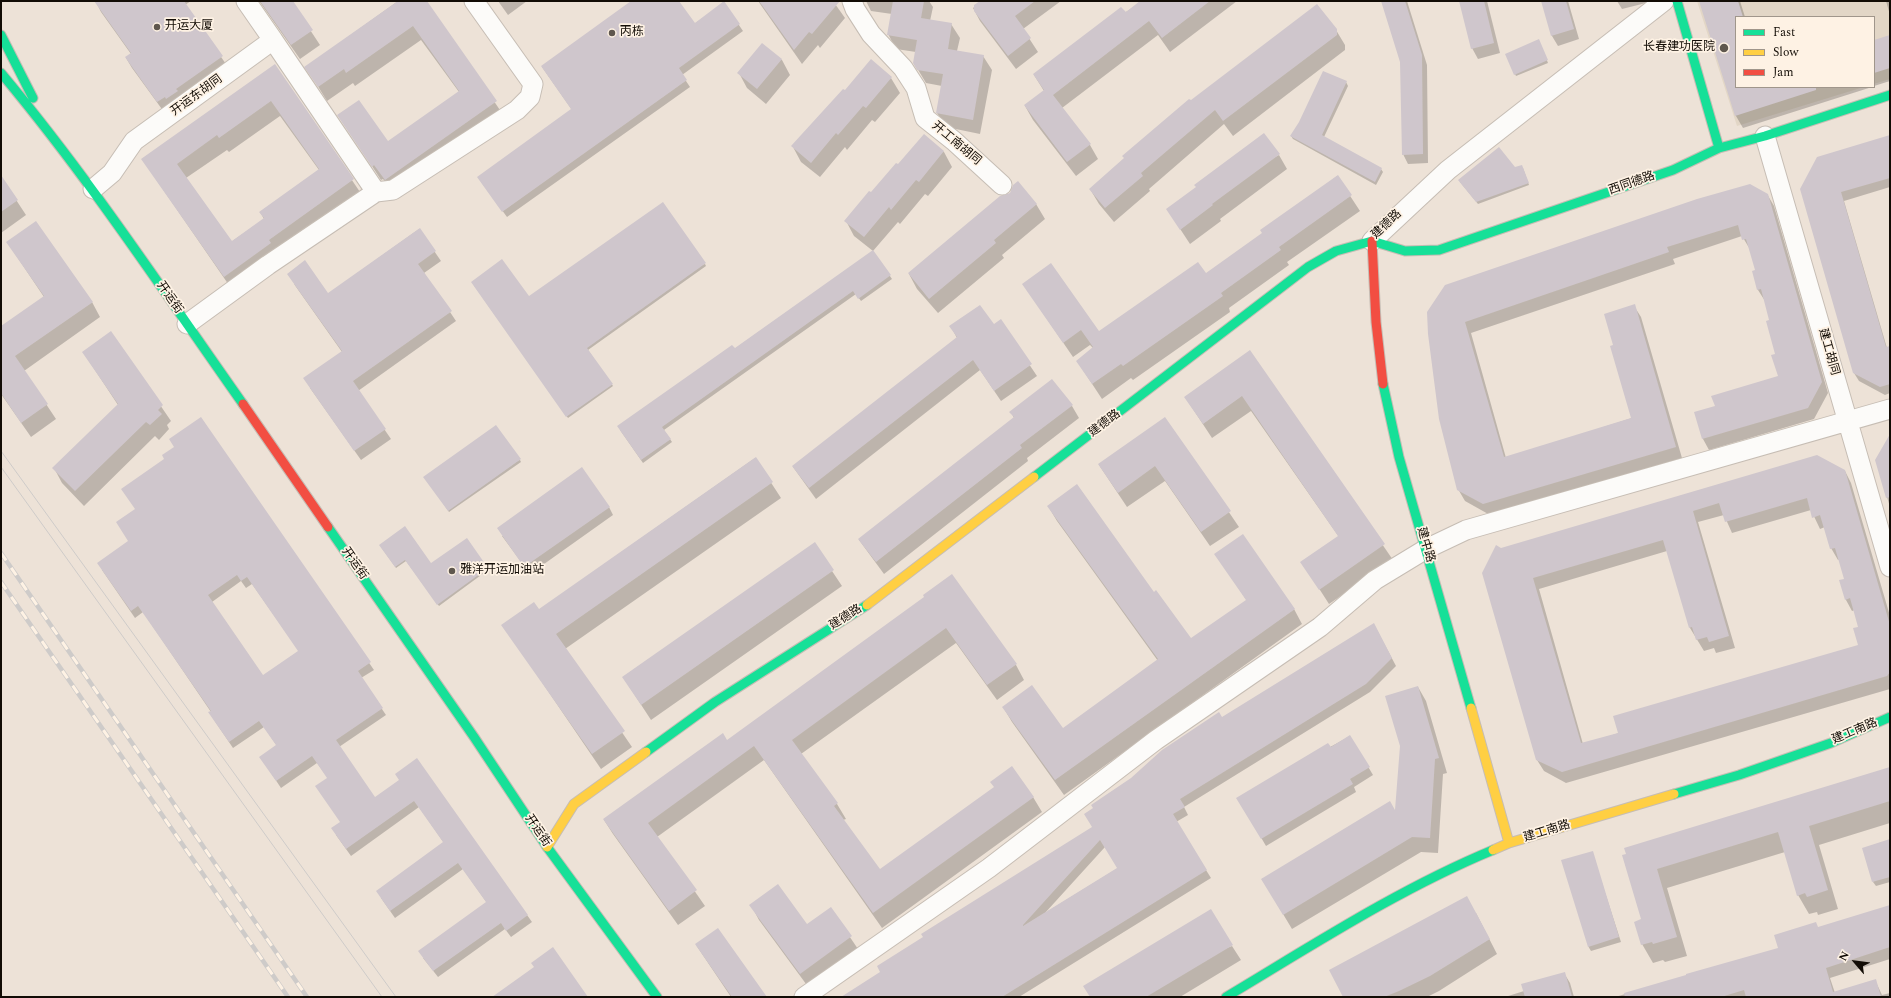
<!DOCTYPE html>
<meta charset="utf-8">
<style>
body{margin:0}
#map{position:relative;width:1891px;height:998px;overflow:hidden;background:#ede2d7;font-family:Spectral,serif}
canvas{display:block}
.frame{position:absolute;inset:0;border:2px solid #120c05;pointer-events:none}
.legend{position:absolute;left:1735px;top:16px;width:140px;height:72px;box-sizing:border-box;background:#fef2e4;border:1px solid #a0968b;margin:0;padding:5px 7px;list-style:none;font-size:12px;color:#120c05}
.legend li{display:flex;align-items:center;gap:8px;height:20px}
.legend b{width:20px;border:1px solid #a0968b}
.north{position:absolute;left:1835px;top:942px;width:40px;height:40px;-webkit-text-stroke:3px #fef2e4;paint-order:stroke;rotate:298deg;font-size:11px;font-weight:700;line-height:16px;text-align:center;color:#120c05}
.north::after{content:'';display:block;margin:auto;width:14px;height:18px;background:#120c05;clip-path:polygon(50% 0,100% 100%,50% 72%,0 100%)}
</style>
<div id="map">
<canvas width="1891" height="998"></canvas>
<div class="frame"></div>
<ul class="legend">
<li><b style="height:5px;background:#16e098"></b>Fast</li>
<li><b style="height:5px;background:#ffcf43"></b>Slow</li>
<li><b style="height:5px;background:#f24e42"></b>Jam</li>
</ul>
<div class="north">N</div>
</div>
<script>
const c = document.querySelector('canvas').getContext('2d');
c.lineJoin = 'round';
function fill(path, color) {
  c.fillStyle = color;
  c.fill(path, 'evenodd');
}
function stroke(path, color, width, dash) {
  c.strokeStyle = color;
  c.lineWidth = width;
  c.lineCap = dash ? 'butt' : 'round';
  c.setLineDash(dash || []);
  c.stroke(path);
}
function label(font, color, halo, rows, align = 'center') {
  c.font = font + ' Spectral,"Noto Sans SC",serif';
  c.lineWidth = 3.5;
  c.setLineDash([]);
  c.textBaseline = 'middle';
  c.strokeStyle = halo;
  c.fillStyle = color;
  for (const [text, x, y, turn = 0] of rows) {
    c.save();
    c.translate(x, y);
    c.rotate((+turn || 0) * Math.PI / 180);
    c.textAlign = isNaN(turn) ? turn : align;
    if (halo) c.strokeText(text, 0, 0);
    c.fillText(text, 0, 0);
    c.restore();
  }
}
fill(new Path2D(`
 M1697,1H1890V79L1874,84V17H1736V87H1864L1737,126Z`), '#e2d6c6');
fill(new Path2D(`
 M97,1H191L185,5L228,67L164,112L132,68L126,58L131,54L101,12L96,2Z
 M259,1H291L320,45L300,59Z
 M398,1H426L504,116L394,194L383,179L381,180L339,115L388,143L459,92L421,40L355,86L353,83L327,101L306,67Z
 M498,1H527L508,15Z
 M633,1H678L694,24L724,3L743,31L682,75L690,87L507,217L482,183L572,110L542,67Z
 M758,1H833L845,18L820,48L818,45L802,64Z
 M866,1H929L933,7L930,21L951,24L960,38L957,51L983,56L992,70L980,134L946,127L937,113L942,86L926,83L914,63L916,52L896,49L888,34L892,14L871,11Z
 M981,1H1061L1023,29L1038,52L1016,69L980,21L973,8Z
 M1142,1H1237L1170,52L1158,35L1062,108L1090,145L1098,159L1076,176L1033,120L1025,106L1044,91L1034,75Z
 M1382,1H1407L1427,65L1428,163L1408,164L1403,154L1401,62Z
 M1460,1H1487L1500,53L1478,59L1472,48Z
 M1542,1H1568L1579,39L1558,46L1552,36Z
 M1617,1H1646V3L1622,9Z
 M1700,1H1740L1745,17H1736V87H1872L1743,128L1736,116Z
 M1886,1H1890V15Z
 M1336,30L1345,45V50L1233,136L1224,124L1149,189L1150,191L1114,222L1099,204L1090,189L1191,102Z
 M1890,36V81L1874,86V41Z
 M1540,43L1548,63L1516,76L1515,74Z
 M762,45L782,60L790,75L766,104L747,88L739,73Z
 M275,66L362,195L233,291L142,159ZM280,116L319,170L260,212L264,219L231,242L186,178L227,150L229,152Z
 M891,78L900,93L875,122L872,120L847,150L845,147L820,177L801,162L793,147L845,92Z
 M1346,82L1348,86L1324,137L1381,169L1383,172L1376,185L1293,139L1291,136Z
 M924,135L944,152L952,167L928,196L925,194L900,224L898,222L873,251L892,279L861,301L856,294L664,430L672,442L643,463L620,430L873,251L854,236L846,221L898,166Z
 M1890,136V187L1844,201L1887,348L1890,347V393L1885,395L1859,381L1854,373L1801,189Z
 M1279,155L1287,169L1220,219L1221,221L1190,244L1167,209Z
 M1523,168L1529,185L1478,204L1460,182Z
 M1337,176L1360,211L1287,262L1289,265L1229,308L1230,312L1133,380L1131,378L1102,399L1077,361L1093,348L1090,345L1073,357L1023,284L1099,333L1206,274L1263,234Z
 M1,177L26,215L1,233Z
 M1767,194L1774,206L1828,393L1814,419L1709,450L1703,439L1696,413L1716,407L1779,377L1771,320L1765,301L1758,290L1756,270L1751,251L1742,236L1673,259L1675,264L1471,333L1506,458L1632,418L1614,345L1634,306L1641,317L1682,458L1490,515L1465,501L1458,489L1429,334Z
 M1036,204L1045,219L1002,255L1004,258L938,313L917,289L909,274Z
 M419,229L441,261L424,273L456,321L358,391L391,439L361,460L310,388L342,352L294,284L328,294Z
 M7,242L92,302L100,317L24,371L56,419L31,437L1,394V327L44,297Z
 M705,264L706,266L588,350L613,386L568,418L473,284L529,298Z
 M1000,321L1037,376L1001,401L980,370L816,499L793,467L957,338L951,327L993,326Z
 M111,333L171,421L167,425L169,429L159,440L155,436L84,506L62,483L54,468L118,405L83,352Z
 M1250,352L1393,560L1329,604L1302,562L1339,537L1251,411L1212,438L1185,397Z
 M1072,406L1079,418L1027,458L1028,461L884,574L859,540L1014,418L1011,412Z
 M201,418L374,670L361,678L386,715L339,747L375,798L400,780L417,760L532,922L511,937L505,929L438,977L423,958L487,903L463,869L395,918L381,898L444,843L419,807L351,856L336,835L341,822L328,778L317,763L281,788L265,764L277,746L264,727L233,748L214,720L211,712L143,612L135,618L102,570L129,542L136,510L165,459ZM241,581L246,588L252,584L299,651L263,676L212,602Z
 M1165,418L1239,527L1210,546L1165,481L1127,507L1099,465Z
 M1890,436V507L1876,460Z
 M755,458L781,498L565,649L632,747L601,769L503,625L539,610Z
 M520,460L521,462L449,512L425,477Z
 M1845,471L1851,483L1890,616V689L1566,783L1544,771L1537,760L1501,549ZM1811,510L1820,529L1825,527L1831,548L1838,560L1840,559L1846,580V600L1852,611L1855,610L1859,627V646L1619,733L1583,744L1539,589L1667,551L1690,628L1704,651L1714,648L1716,653L1735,648L1698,522L1724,515L1732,533Z
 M1048,506L1154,593L1191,640L1247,601L1216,554L1294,609L1302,624L1064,795L1012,722L1003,707L1063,730L1158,661L1057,521Z
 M609,507L613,515L530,574L502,536Z
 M467,539L488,570L439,606L406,561L396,568L381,547L431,565Z
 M814,544L842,586L651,720L623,677Z
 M925,598L1016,665L1024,680L997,700L956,643L801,754L837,804L846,819L843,820L880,871L1033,797L1042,812L882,928L764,760L657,837L705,906L678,925L613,834L604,820L727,741Z
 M1378,632L1396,666L1370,692L1184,807L1188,815L1176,822L1211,878L1019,997H843L882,973L1093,828L1222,718ZM1105,847L1118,868L1045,913Z
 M1418,687L1426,701L1447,773L1443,774L1438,853L1421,852L1292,929L1262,879L1396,813Z
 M1350,736L1373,775L1354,787L1356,792L1266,846L1238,798Z
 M1890,768V823L1819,845L1838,909L1818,915L1817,912L1809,914L1798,895L1785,852L1667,888L1687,956L1665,962L1663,960L1653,963L1642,944V920L1623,856Z
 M1890,840V882L1876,886L1873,882Z
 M1592,852L1621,942L1591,951L1588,946Z
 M751,905L807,926L831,909L860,952L809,988L759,920Z
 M1890,907V959L1830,978L1835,993L1875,980L1882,995L1890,993V997H1615L1780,949L1818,928Z
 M1476,913L1497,954L1439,991L1427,997H1345Z
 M696,945L766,997H731Z
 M1232,946L1241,960L1180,997H1091Z
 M1564,973L1570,983L1574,997H1505L1524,991Z`), '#0003');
fill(new Path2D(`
 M94,1H184L223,56L176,89L178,91L166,99L165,97L157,102L125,57L131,53Z
 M260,1H293L313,30L291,45Z
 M398,1H427L497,101L385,180L374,165L372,167L337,115L359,100L388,141L459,91L413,26L346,73L344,69L318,87L304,67Z
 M631,1H679L695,23L724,1L740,24L679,68L687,80L502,212L477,177L571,109L541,66Z
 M759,1H840L812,34L809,32L794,50Z
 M893,1H924L921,18L952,23L948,49L984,55L973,120L936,113L943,74L917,70L913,63L917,40L887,35Z
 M980,1H1035L1015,16L1031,38L1008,56L974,11V5Z
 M1140,1H1210L1162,38L1149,21L1053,95L1091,144L1067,162L1024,105L1044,90L1033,74L1121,7L1126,12Z
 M1381,1H1405L1422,55L1423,154L1402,155L1400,62Z
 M1459,1H1484L1494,43L1471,49Z
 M1541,1H1566L1574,29L1551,36Z
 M1699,1H1738L1743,17H1736V87H1816V90L1735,116Z
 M1317,4L1337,29V35L1223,121L1215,110L1141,173L1143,176L1105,208L1089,189L1124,158L1122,156L1189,99L1191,100Z
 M1890,35V68L1874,73V40Z
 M1539,39L1548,60L1514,75L1505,54Z
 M762,43L782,59L757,89L737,73Z
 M871,59L892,77L866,108L863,106L838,135L836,133L811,163L791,146L843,89L845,90Z
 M275,64L354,179L269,240L271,243L224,277L141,159ZM271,101L319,169L259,212L264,218L232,241L177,164L217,135L219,138Z
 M1323,71L1347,81L1322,135L1382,168L1375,182L1290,136L1299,122Z
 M1264,133L1280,154L1212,204L1213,205L1180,230L1166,209L1196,187L1194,185Z
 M924,134L944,151L919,182L916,180L891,210L889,207L864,237L844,221L869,191L871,192L896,163L898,164Z
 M1890,135V178L1841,192L1886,347L1890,346V384L1880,387L1853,373L1800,189L1817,157Z
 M1499,147L1515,167L1522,165L1529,183L1476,202L1458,180Z
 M1,175L18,200L1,212Z
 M1338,175L1352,195L1279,247L1281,250L1221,293L1223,296L1123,366L1121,364L1092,384L1076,361L1093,347L1081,330L1063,343L1022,284L1051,263L1099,331L1198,262L1206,273L1262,233L1260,230Z
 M1018,181L1037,204L994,240L996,243L929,299L908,273L1000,196L1010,193L1013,185Z
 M1750,184L1768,194L1822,382L1808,408L1702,439L1694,412L1715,406L1711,396L1778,376L1771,355L1775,354L1766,321L1769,320L1761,289L1757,290L1752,271L1755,270L1746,239L1742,240L1738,225L1667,247L1669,252L1465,322L1504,457L1631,418L1610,346L1613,345L1604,314L1635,304L1676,447L1483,504L1457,490L1439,419L1428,334L1427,312L1445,285L1697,199Z
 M663,202L706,263L587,348L613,384L566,417L471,282L502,259L529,296Z
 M36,221L93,302L15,356L48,404L21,423L1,393V326L44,296L6,242Z
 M420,228L436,251L418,264L452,311L353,381L386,429L354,451L303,378L342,351L287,274L305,260L328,293Z
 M873,250L891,275L858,299L853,291L662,427L671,439L641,460L617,426L732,345L735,348Z
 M980,305L994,324L1001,319L1032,364L994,391L973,360L809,488L792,466L957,337L949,326Z
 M111,331L163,405L158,410L162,414L150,425L146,422L75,491L52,468L118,404L82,352Z
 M1250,350L1385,544L1319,590L1300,562L1338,536L1242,396L1203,424L1184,397Z
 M1052,379L1073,405L1020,445L1022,448L876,562L858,539L1014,417L1009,412Z
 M201,417L371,662L358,671L383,708L336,740L375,797L399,780L395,774L417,758L528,915L506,931L501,923L433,971L418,951L486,902L458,863L390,911L376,891L443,842L414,801L346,849L331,828L340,822L315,786L327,778L312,756L276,781L259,757L276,745L259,721L229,742L208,712L211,711L138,606L131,611L97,563L128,541L116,522L135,509L121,489L164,459L162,455L174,447L169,439ZM237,575L241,581L247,577L298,651L263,675L208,595Z
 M1165,417L1231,511L1201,532L1155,466L1118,493L1098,464Z
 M496,425L521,459L448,511L423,477Z
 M1890,434V497L1886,498L1875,460Z
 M1817,455L1845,470L1890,625V672L1887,676L1562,772L1536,760L1482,573L1496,545L1501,548ZM1807,498L1812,518L1820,515L1830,549L1835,548L1844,579L1839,580L1845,600L1850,598L1858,627L1853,628L1858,645L1613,716L1618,733L1581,743L1533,578L1663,540L1689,628L1692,627L1696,640L1707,637L1709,642L1729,636L1693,511L1719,503L1725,522Z
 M756,457L773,482L556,634L625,731L592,754L501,625L534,602L539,609Z
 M582,467L610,507L524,567L497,528Z
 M1077,484L1154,592L1156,590L1191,638L1246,600L1214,554L1243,534L1295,609L1055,780L1002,707L1032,685L1063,728L1158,659L1047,506Z
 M405,526L431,563L467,538L488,568L437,605L405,560L395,567L379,545Z
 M815,542L834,570L641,705L622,677Z
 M952,574L1017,664L987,685L946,628L792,740L838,803L834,806L880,869L994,787L990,782L1012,766L1034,797L873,913L754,746L648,823L697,890L669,911L603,819L723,733L727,740L924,597L923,595Z
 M1374,623L1392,658L1366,684L1180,799L1185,807L1173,814L1207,870L1002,997H841L880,972L877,966L923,937L921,934L1092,827L1084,814L1093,808L1091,805L1131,778L1162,750L1219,712L1222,717ZM1100,840L1117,868L1023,926V925Z
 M1418,686L1439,758L1435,759L1430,838L1412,837L1283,915L1261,879L1390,801L1395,810L1400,746L1385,696Z
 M1350,735L1370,767L1350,779L1353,784L1261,839L1236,798L1328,743L1331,747Z
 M1890,767V801L1809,826L1828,890L1807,897L1805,893L1797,896L1778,832L1657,869L1677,937L1653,944L1652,942L1641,945L1634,922L1641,919L1622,855L1626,854L1624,848Z
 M1890,839V877L1872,882L1862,848Z
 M1593,851L1619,937L1588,947L1561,860Z
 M778,884L807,924L831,907L852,936L800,974L749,905Z
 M1467,896L1490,939L1430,976L1399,991L1384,997H1343L1329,970Z
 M1890,905V947L1826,968L1833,992L1876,979L1881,997H1746L1744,990L1721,997H1625L1624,993L1686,975V974L1778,948L1774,935L1816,922L1818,927Z
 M1211,909L1233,945L1146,997H1090L1083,986Z
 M718,928L767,997H732L695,944Z
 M553,947L588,997H492L534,967L531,963Z
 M1565,972L1572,997H1525L1521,984Z`), '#cfc6cc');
const street = new Path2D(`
 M852,1L855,9L871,34L903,68L916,88L925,118L954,141L1002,185
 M273,40L376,192
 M1765,136L1890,567
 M93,189L112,173L134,141L273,40L246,1
 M1372,241L1448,170L1664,1
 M187,324L268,265L376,192L393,190L517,110L530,97L533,84L474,1
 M804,997L989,868L1156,740L1320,627L1375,580L1426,549L1466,530L1890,409`);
const fast = new Path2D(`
 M1677,1L1719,148
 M1,35L33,98
 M1,73C89,178 164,292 243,404
 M1372,241L1405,251L1439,250L1673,170L1719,148L1765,136L1890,95
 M1383,384L1399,457L1471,708
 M1034,477L1308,267L1336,251L1372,241
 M328,527L474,737L547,847L657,997
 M646,752L715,702L867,605
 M1674,794L1739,775L1831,743L1890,717
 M1226,997C1313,945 1399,889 1493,850`);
const slow = new Path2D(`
 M867,605L1034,477
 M1471,708L1509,843
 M547,847L574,804L646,752
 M1493,850L1509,843L1674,794`);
const jam = new Path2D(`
 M1372,241L1376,322L1383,384
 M243,404L328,527`);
stroke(street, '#c6bdb4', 21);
stroke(fast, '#c6bdb4', 11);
stroke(slow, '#c6bdb4', 11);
stroke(jam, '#c6bdb4', 11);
stroke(street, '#fcfbf9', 19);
stroke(fast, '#16e098', 9);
stroke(slow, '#ffcf43', 9);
stroke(jam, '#f24e42', 9);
stroke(new Path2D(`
 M1,451L396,997
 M1,467L382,997`), '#cecbc9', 1);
const rail = new Path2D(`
 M1,553L307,997
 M1,582L288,997`);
stroke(rail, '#cecbc9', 4.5);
stroke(rail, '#fef2e4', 3, [9]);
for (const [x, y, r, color] of [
 [157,27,4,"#5f574e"],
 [612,33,4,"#5f574e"],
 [1724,48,5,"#5f574e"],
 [452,571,4,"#5f574e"]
]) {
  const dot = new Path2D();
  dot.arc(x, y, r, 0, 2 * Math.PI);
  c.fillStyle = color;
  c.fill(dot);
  stroke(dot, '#fef2e4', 1.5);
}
label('12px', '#120c05', '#fef2e4', [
 ["开运大厦",165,27],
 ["丙栋",620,33],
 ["长春建功医院",1715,48,"right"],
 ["雅洋开运加油站",460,571]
], 'left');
label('12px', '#120c05', '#fef2e4', [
 ["开运东胡同",197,96,-36],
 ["开工南胡同",956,144,40],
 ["西同德路",1632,184,-19],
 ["建德路",1387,225,-43],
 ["开运街",169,298,55],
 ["建工胡同",1828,352,74],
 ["建德路",1105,424,-37],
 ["建中路",1425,545,74],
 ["开运街",354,564,55],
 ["建德路",846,618,-32],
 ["建工南路",1855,732,-23],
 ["开运街",537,831,56],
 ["建工南路",1547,832,-17]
]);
</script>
